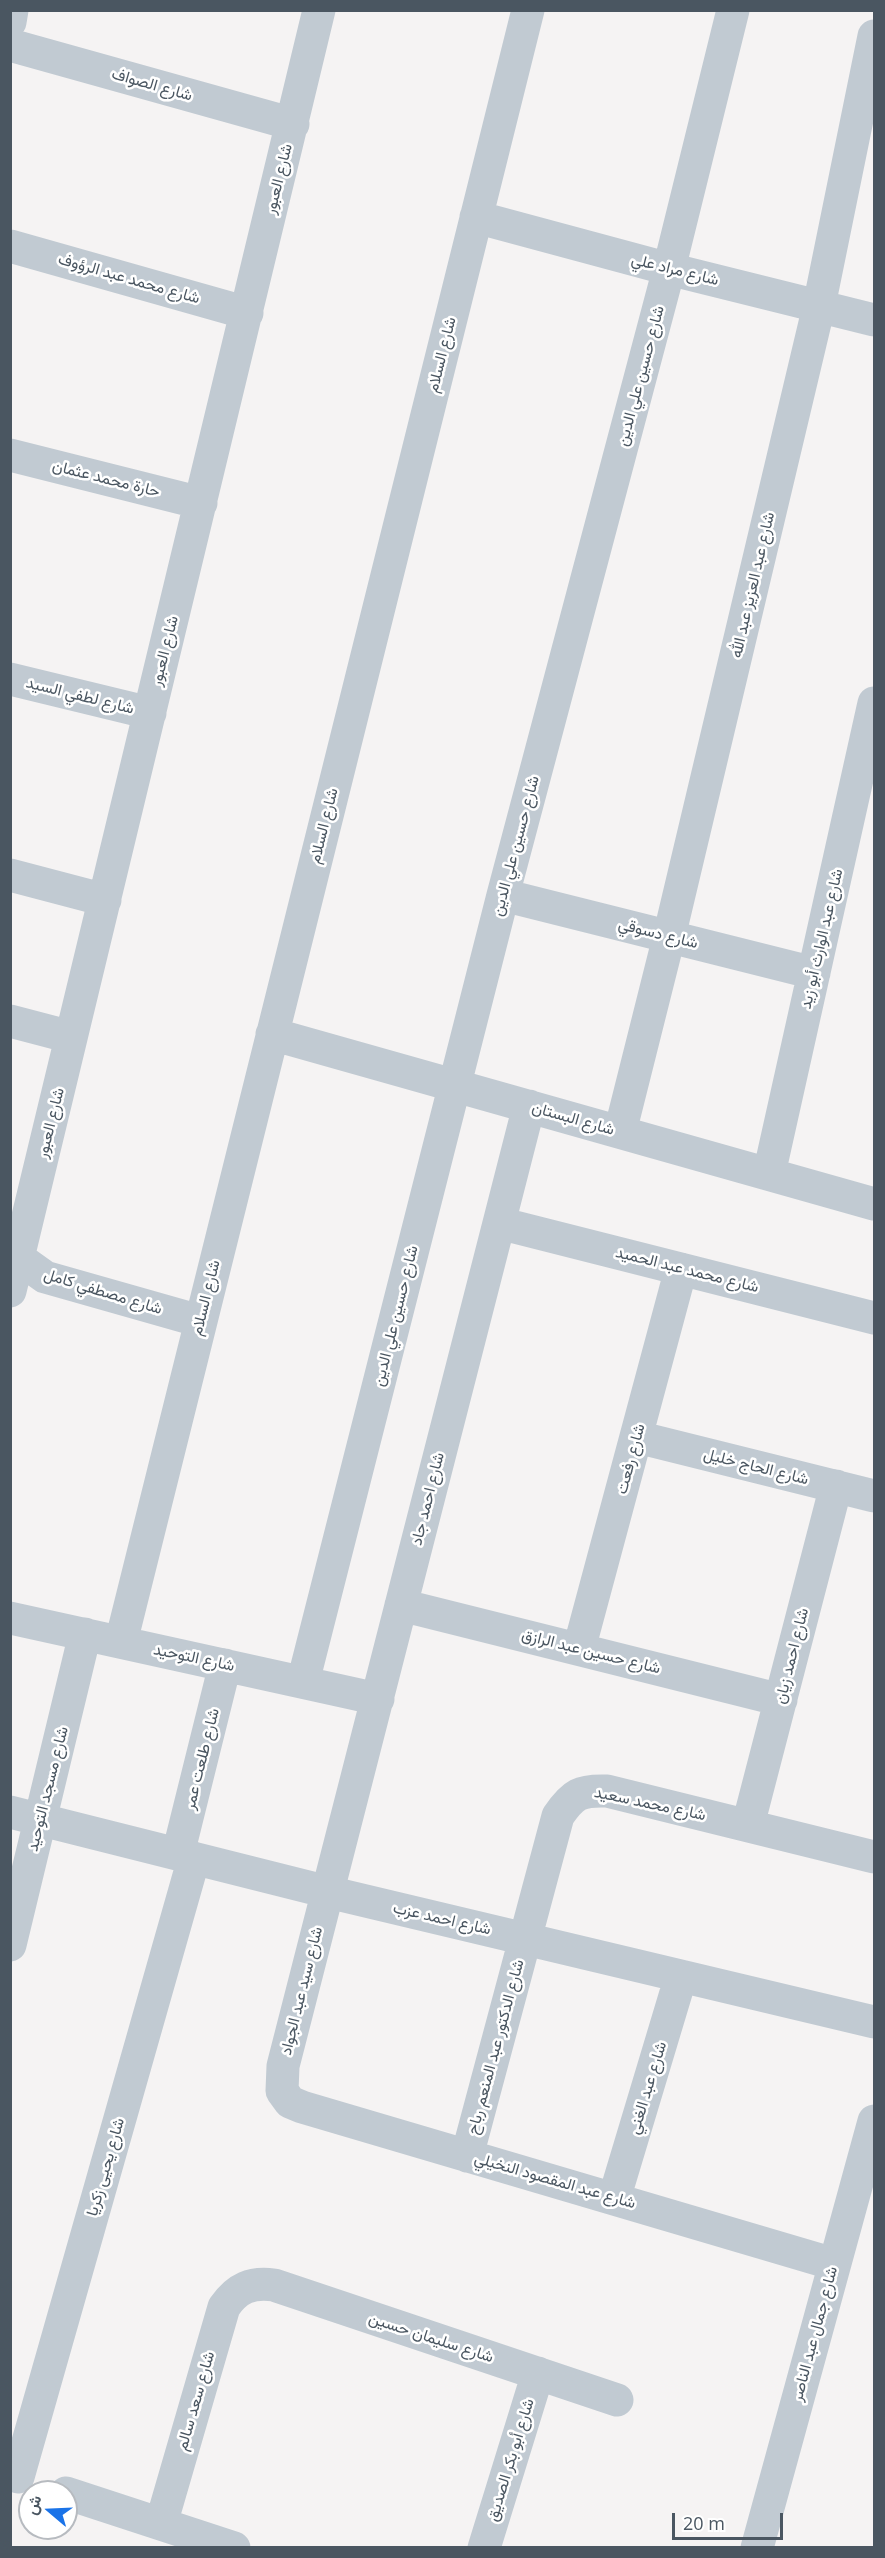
<!DOCTYPE html>
<meta charset="utf-8">
<style>
body{margin:0}
#map{position:relative;width:885px;height:2558px;overflow:hidden;background:#f5f3f3;font-family:"Open Sans",Vazirmatn,sans-serif}
canvas{display:block}
.frame{position:absolute;inset:0;border:12px solid #4a5661;pointer-events:none}
.north{position:absolute;left:18px;top:2480px;width:60px;height:60px;box-sizing:border-box;background:#fff;border:2px solid #b7bbc0;border-radius:50%;rotate:289deg;font-size:16px;font-weight:700;line-height:24px;text-align:center;color:#4a5661}
.north::after{content:'';display:block;margin:auto;width:21px;height:27px;background:#1a73e8;clip-path:polygon(50% 0,100% 100%,50% 72%,0 100%)}
.scale{position:absolute;left:672px;top:2513px;width:111px;height:27px;box-sizing:border-box;border:3px solid #4a5661;border-top:0;padding-left:8px;font-size:18px;line-height:21px;white-space:nowrap;color:#4a5661;-webkit-text-stroke:4px #fff;paint-order:stroke}
</style>
<div id="map">
<canvas width="885" height="2558"></canvas>
<div class="frame"></div>
<div class="north">ش</div>
<div class="scale">20 m</div>
</div>
<script>
const c = document.querySelector('canvas').getContext('2d');
c.lineJoin = 'round';
function stroke(path, color, width, dash) {
  c.strokeStyle = color;
  c.lineWidth = width;
  c.lineCap = dash ? 'butt' : 'round';
  c.setLineDash(dash || []);
  c.stroke(path);
}
function label(font, color, halo, rows, align = 'center') {
  c.font = font + ' "Open Sans",Vazirmatn,sans-serif';
  c.lineWidth = 5;
  c.setLineDash([]);
  c.textBaseline = 'middle';
  c.strokeStyle = halo;
  c.fillStyle = color;
  for (const [text, x, y, turn = 0] of rows) {
    c.save();
    c.translate(x, y);
    c.rotate((+turn || 0) * Math.PI / 180);
    c.textAlign = isNaN(turn) ? turn : align;
    if (halo) c.strokeText(text, 0, 0);
    c.fillText(text, 0, 0);
    c.restore();
  }
}
stroke(new Path2D(`
 M10,22L12,10
 M10,45L293,124
 M476,217L669,269L874,320
 M10,246L247,313
 M10,455L201,503
 M10,679L150,713
 M10,875L105,900
 M503,895L814,973
 M10,1021L71,1037
 M272,1034L874,1204
 M529,1106L283,2066L282,2091L290,2102L302,2107L834,2264
 M620,1132L669,937L819,306L874,36
 M769,1174L874,703
 M499,1223L874,1318
 M10,1252L45,1277L200,1321
 M10,1291L319,10
 M637,1437L874,1496
 M401,1605L781,1700
 M10,1618L378,1699
 M121,1642L528,10
 M579,1649L681,1269
 M303,1682L503,895L669,269L733,10
 M10,1812L328,1892L874,2022
 M748,1825L836,1486
 M178,1854L225,1665
 M10,1945L85,1634
 M467,2156L558,1816C573,1794 580,1790 607,1791L874,1857
 M614,2199L681,1976
 M18,2477L194,1858
 M66,2493L234,2548
 M161,2524L224,2307C237,2288 251,2282 274,2285L617,2400
 M484,2548L538,2373
 M757,2548L874,2121`), '#c1cad2', 33);
label('16px', '#4a5661', '#fff', [
 ["شارع الصواف",152,85,16],
 ["شارع العبور",279,179,-76],
 ["شارع مراد علي",675,270,14],
 ["شارع محمد عبد الرؤوف",129,279,16],
 ["شارع السلام",442,355,-76],
 ["شارع حسين علي الدين",641,376,-75],
 ["حارة محمد عثمان",106,479,14],
 ["شارع عبد العزيز عبد الله",753,585,-77],
 ["شارع العبور",165,651,-76],
 ["شارع لطفي السيد",80,696,14],
 ["شارع السلام",324,826,-76],
 ["شارع حسين علي الدين",516,846,-75],
 ["شارع دسوقي",658,934,14],
 ["شارع عبد الوارث أبو زيد",822,939,-77],
 ["شارع البستان",573,1119,16],
 ["شارع العبور",51,1123,-76],
 ["شارع محمد عبد الحميد",687,1270,14],
 ["شارع مصطفي كامل",103,1292,17],
 ["شارع السلام",206,1298,-76],
 ["شارع حسين علي الدين",396,1316,-76],
 ["شارع رفعت",631,1459,-75],
 ["شارع الحاج خليل",756,1467,14],
 ["شارع احمد جاد",428,1499,-76],
 ["شارع حسين عبد الرازق",591,1652,14],
 ["شارع احمد زيان",792,1656,-76],
 ["شارع التوحيد",194,1658,12],
 ["شارع طلعت عمر",202,1759,-76],
 ["شارع مسجد التوحيد",48,1789,-76],
 ["شارع محمد سعيد",650,1804,12],
 ["شارع احمد عزب",442,1919,13],
 ["شارع سيد عبد الجواد",302,1991,-76],
 ["شارع الدكتور عبد المنعم رباح",496,2047,-75],
 ["شارع عبد الغني",648,2088,-73],
 ["شارع يحيى زكريا",106,2167,-74],
 ["شارع عبد المقصود النخيلي",555,2181,16],
 ["شارع جمال عبد الناصر",815,2334,-75],
 ["شارع سليمان حسين",431,2338,18],
 ["شارع سعد سالم",196,2401,-74],
 ["شارع أبو بكر الصديق",511,2460,-73]
]);
</script>
